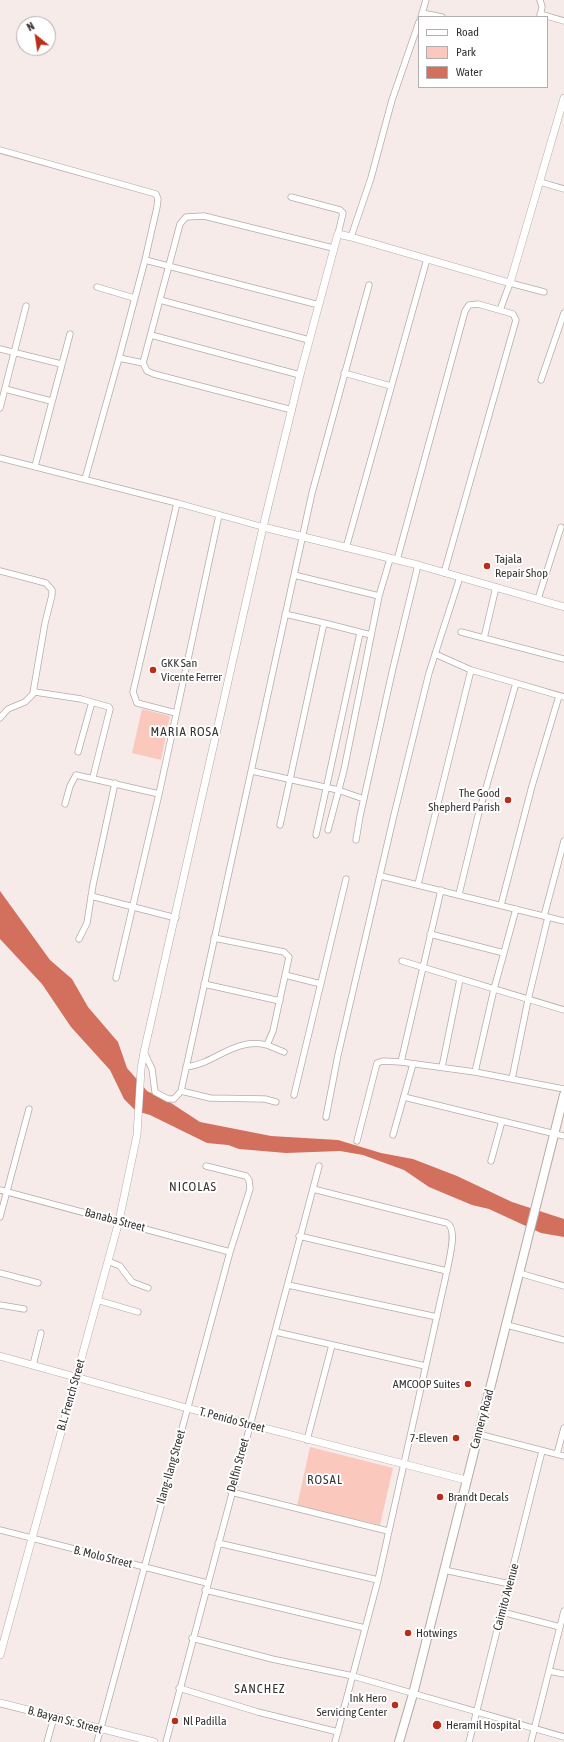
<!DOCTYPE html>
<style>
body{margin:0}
#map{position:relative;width:564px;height:1742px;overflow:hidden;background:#f6ebe9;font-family:"Asap Condensed",sans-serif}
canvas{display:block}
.legend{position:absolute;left:418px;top:16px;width:130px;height:72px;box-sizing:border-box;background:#fff;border:1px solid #b0aeae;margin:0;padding:5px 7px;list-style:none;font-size:12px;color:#393434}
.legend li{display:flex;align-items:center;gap:8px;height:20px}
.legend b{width:20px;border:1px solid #b0aeae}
.north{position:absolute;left:16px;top:16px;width:40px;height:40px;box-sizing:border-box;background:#fff;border:1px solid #b0aeae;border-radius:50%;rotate:330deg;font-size:11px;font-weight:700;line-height:16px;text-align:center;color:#393434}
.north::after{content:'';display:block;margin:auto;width:14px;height:18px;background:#b92d19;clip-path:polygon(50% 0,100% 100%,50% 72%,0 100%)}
</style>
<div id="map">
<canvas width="564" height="1742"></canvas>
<ul class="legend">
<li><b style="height:5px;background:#fff"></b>Road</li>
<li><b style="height:11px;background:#fbc8bd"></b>Park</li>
<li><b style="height:11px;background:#d36f5d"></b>Water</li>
</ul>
<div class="north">N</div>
</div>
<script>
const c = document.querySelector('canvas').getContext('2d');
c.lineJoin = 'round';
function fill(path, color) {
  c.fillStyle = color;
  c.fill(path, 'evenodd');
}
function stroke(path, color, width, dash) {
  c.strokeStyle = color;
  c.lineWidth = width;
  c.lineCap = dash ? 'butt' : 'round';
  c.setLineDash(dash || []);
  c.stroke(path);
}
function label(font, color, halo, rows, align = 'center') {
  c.font = font + ' "Asap Condensed",sans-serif';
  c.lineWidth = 4;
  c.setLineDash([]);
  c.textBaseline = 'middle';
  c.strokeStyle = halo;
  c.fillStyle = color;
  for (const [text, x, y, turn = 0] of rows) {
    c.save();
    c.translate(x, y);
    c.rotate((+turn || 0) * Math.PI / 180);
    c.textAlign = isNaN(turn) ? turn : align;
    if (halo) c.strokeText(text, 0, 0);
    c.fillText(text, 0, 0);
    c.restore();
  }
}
fill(new Path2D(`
 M142,709L170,716L161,760L132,753Z
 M310,1447L393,1468L380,1525L297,1506Z`), '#fbc8bd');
fill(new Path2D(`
 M0,891L50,960L72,979L88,1007L118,1042L127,1068L147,1091L171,1103L200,1122L271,1136L338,1140L381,1153L413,1159L457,1176L512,1202L564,1219V1237L541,1233L489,1209L472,1205L429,1187L404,1170L363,1155L340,1151L286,1153L239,1149L228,1145L207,1143L150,1115L136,1111L124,1099L110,1070L71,1027L42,984L0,939Z`), '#d36f5d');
const minor = new Path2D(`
 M422,13L442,17
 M540,14L564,21
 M421,17L426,0
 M540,17L542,7L540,0
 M0,150L156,194L158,199L157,207L145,260L319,305
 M540,182L564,189
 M291,197L340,210L343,213L338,234
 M351,237L371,178L392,100L419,22
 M97,287L134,298
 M160,300L309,340
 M500,310L510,283L544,292
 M151,335L300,375
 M0,349L61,364
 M119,358L145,260
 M344,373L391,386
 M541,380L564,313
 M5,389L51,401
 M0,408L26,306
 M292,410L154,374L147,371L143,363L180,224L186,217L204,216L333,248
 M0,458L177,503L263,527
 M35,466L70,334
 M85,479L119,358L143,363
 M346,548L427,259
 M397,560L465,311L469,305L478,304L513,314L516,320L444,573
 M0,571L46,583L52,590V595L45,623L33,693
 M294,575L379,596
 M538,599L561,527
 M324,623L371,635
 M461,632L564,659
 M484,638L496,587
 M435,654L471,670L516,683L478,816L459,894
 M516,683L564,697
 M176,713L137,703L133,692L177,503
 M0,718L8,709L25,702L35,692L81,699L109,707L110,709L93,777
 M78,752L92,702
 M252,771L338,790L364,799
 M65,804L70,786L76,775L159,794
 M280,825L324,623L285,614
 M328,830L344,770L379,596L390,559
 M316,835L360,633
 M356,840L360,816L393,668L418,565
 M381,876L564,921
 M418,884L471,670
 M441,890L401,1062L475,1072L564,1089
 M91,896L176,918
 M501,905L532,786L559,696
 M544,916L564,841
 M430,934L504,953
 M79,939L87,923L93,885L115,783
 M402,961L564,1010
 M285,975L321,984
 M116,978L159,794L219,515
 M204,984L280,1001
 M267,1045L284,1052
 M144,1052L152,1069L155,1092L168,1099H174L181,1091L312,493L369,285
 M186,1067C215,1064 234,1037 267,1045L273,1031L289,957L284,952L214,938
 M442,1067L460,979
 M475,1072L494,989L516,909
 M512,1079L528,1000L548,917
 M181,1091L210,1098L265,1099L276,1102
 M294,1095L346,879
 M404,1097L564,1136
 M326,1117L338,1055L394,815L429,673L460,577
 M393,1135L413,1064
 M357,1141L377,1063L383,1061L401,1062
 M491,1161L502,1121
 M313,1189L447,1223C458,1229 449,1259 447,1271L378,1580L335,1742
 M0,1190L230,1252
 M0,1217L29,1109
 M299,1236L447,1271
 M108,1261L120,1266L132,1282L148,1288
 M0,1273L38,1283
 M519,1273L564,1286
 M288,1285L437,1317
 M97,1300L138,1312
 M0,1305L24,1309
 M507,1325L564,1340
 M276,1332L425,1366
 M33,1365L41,1333
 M478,1434L564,1456
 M307,1440L332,1345
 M557,1454L564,1428
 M231,1492L388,1531
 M0,1530L207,1583
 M218,1543L378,1580
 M444,1570L510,1584
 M205,1590L365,1628
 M502,1612L560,1627
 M192,1638L272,1659L353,1676L564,1737
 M549,1671L564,1674
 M179,1688L258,1712L338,1732
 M47,1742L54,1717
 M97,1742L230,1252L250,1189L249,1180L246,1176L206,1166
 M166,1742L319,1166
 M469,1742L542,1451
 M531,1742L564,1611`);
const tertiary = new Path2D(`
 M263,527L418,565L564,607
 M0,1356L187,1408L466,1480
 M0,1655L119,1221L137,1135L141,1069L144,1052L263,527L300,375L337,237L338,234L351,237L510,283L564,98
 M0,1703L154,1742`);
const secondary = new Path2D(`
 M399,1742L413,1694L564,1095`);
stroke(minor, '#b5aba9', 7);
stroke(tertiary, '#b5aba9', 8);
stroke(secondary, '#b5aba9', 10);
stroke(minor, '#fff', 5.5);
stroke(tertiary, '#fff', 7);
stroke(secondary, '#fff', 8);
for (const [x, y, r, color] of [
 [487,566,4,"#b92d19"],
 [153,670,4,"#b92d19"],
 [508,800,4,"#b92d19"],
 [468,1384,4,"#b92d19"],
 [456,1438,4,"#b92d19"],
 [440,1497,4,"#b92d19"],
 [408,1633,4,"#b92d19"],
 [395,1705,4,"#b92d19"],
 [175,1721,4,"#b92d19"],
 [437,1725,5,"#b92d19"]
]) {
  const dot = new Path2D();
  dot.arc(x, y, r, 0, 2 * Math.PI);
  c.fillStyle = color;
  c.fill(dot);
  stroke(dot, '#fff', 1.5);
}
label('12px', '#393434', '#fff', [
 ["Tajala",495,559],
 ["Repair Shop",495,573],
 ["GKK San",161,663],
 ["Vicente Ferrer",161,677],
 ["The Good",500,793,"right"],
 ["Shepherd Parish",500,807,"right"],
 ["AMCOOP Suites",460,1384,"right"],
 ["7-Eleven",448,1438,"right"],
 ["Brandt Decals",448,1497],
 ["Hotwings",416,1633],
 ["Ink Hero",387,1698,"right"],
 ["Servicing Center",387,1712,"right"],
 ["Nl Padilla",183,1721],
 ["Heramil Hospital",446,1725]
], 'left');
label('12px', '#393434', '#fff', [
 ["Banaba Street",115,1220,15],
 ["B.L. French Street",71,1395,-74],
 ["Cannery Road",482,1419,-75],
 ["T. Penido Street",232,1420,15],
 ["Delfin Street",238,1465,-75],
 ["Ilang-Ilang Street",171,1467,-74],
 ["B. Molo Street",103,1557,14],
 ["Caimito Avenue",506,1597,-75],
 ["B. Bayan Sr. Street",65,1720,15]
]);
c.letterSpacing = '1px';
label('13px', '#393434', '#fff', [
 ["MARIA ROSA",185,732],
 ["NICOLAS",193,1187],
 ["ROSAL",325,1480],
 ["SANCHEZ",260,1689]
]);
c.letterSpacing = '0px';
</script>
